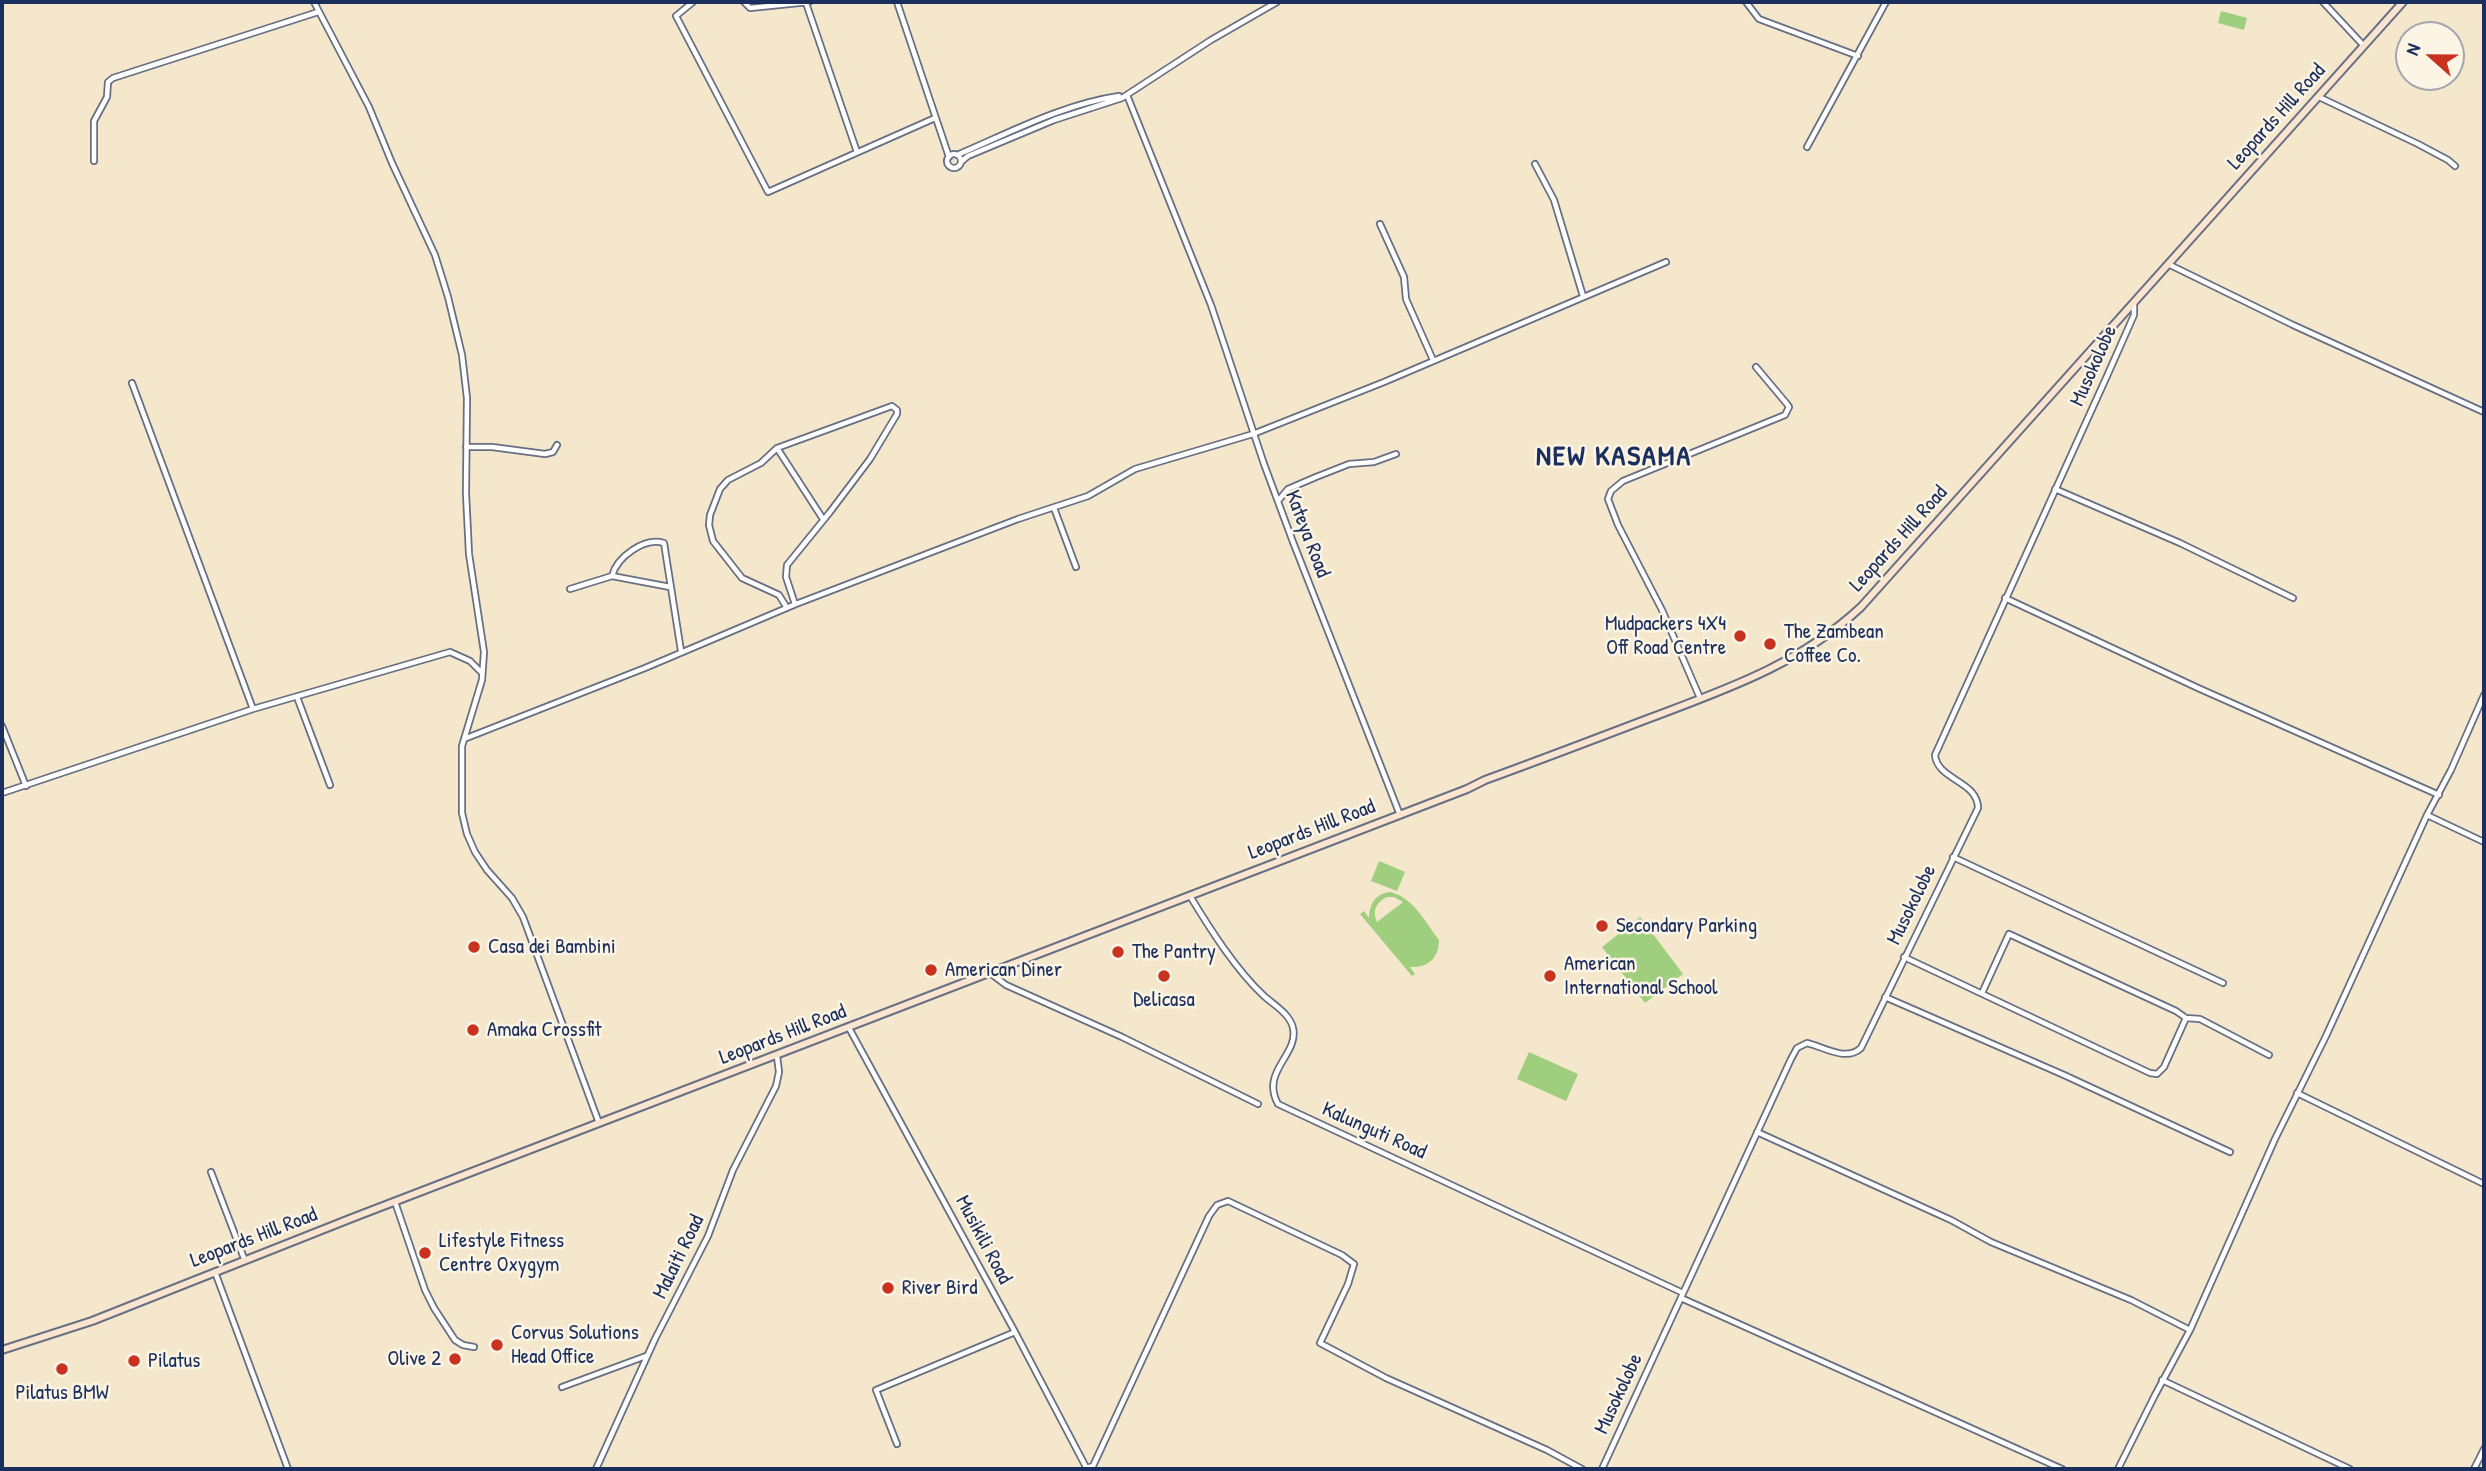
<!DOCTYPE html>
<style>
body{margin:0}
#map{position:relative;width:2486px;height:1471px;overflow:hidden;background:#f4e7cc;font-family:"Patrick Hand",sans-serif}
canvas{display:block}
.frame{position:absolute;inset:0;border:4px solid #1b2f5e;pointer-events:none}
.north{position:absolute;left:2395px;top:21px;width:70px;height:70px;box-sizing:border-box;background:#fcf5e5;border:2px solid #a2a6af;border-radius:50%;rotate:291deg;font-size:19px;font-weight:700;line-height:28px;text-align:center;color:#1b2f5e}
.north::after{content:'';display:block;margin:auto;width:24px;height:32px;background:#c8321e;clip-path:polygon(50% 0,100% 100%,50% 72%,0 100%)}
</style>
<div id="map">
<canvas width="2486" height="1471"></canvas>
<div class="frame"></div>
<div class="north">N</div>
</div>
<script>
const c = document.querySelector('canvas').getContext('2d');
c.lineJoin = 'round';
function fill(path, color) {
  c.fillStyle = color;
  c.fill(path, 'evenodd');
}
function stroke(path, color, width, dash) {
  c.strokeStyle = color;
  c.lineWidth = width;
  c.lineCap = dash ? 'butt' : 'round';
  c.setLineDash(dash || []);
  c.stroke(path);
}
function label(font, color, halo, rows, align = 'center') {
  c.font = font + ' "Patrick Hand",sans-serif';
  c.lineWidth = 5;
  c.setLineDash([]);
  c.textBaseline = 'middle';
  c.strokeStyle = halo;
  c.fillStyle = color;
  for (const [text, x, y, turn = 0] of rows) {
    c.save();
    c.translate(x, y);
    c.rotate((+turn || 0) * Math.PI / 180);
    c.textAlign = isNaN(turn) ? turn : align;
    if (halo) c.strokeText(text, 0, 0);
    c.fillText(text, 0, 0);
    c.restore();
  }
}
fill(new Path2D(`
 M2221,11L2247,18L2244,30L2218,23Z
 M1379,861L1405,872L1397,891L1371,881Z
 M1390,892C1413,897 1426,923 1439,940C1439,958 1428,968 1410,967L1415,974L1412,976L1360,914L1364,911L1369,918C1370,903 1375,894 1390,892ZM1387,897H1394L1403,902L1377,922C1372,911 1376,902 1387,897Z
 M1640,917L1683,974L1645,1003L1602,947Z
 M1529,1052L1578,1074L1566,1101L1517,1079Z`), '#9fcf7e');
const street = new Path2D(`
 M314,2L369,107L392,163L435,255L448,297L462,355L467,398L466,493L469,554L484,652L482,680L462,746V813L467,834L475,852L487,870L512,898L523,917L599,1123
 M693,2L676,16L768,192L935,118
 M744,2L750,8L809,2
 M897,2L949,157
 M1746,2L1759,19L1858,56
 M2323,2L2364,46
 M806,3L857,152
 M1127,95L1211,305L1264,464L1293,542L1400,815
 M2319,97L2418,144L2448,160L2455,166
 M1807,147L1886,2
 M947 161a7 7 0 1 1 14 0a7 7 0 1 1-14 0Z
 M957,155C1009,133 1063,104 1119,96
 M94,161V121L107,97L108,82L113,78L318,12
 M961,162L968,156L1054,120L1122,98L1211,40L1277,2
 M1535,164L1554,200L1583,296
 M1380,224L1404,277L1406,299L1433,360
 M2168,264L2293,325L2484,412
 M132,383L253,709
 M466,447H492L545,454L553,452L557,445
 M777,448L823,519
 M2055,489L2180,543L2293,598
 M1278,501L1288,489L1316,477L1349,464L1374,462L1396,454
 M1054,508L1076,567
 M612,576C617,557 644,537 664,543L681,651
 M570,589L612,576L670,587
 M2005,598L2198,688L2439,795
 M787,608L779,595L742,578L713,541L709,525L710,515L720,489L728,480L761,463L777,448L892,406L897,410V414L870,459L830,512L787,565L786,577L795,604
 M297,697L330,785
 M1700,698L1662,610L1618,525L1608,499L1611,491L1623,481L1785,415L1789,407L1787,404L1756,367
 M2,726L26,786
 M464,739L645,668L796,604L1018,519L1088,496L1135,469L1253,434L1384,382L1666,262
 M2,793L253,709L450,652L470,661L482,673
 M2427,815L2484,842
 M1953,857L2223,983
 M1190,896C1210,929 1236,970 1264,996C1274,1005 1290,1014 1293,1028C1299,1055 1260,1071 1278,1104L1683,1293
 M1904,957L2150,1073L2157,1074L2164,1067L2186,1018L2200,1019L2269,1055
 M990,973L1006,985L1122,1037L1258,1104
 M1982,993L2009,934L2176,1011L2186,1018
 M1885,997L2064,1075L2230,1152
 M849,1028L1015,1332L1087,1469
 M2297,1093L2484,1184
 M1757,1132L1951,1220L1991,1242L2131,1300L2190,1330
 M211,1172L245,1261
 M395,1202L425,1290L434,1308L455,1340L463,1345L474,1347
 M215,1272L288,1469
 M1681,1298L2062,1469
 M2162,1380L2350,1469
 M562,1387L646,1356
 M897,1444L876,1390L1015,1332
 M1086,1468L1093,1466L1209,1216L1217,1205L1228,1201L1342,1255L1354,1264L1348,1284L1320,1343L1386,1378L1547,1450L1582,1469
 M596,1469L655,1339L708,1236L733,1170L776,1086L779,1072L777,1056
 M1602,1469L1791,1059L1797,1048L1807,1043C1824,1047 1846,1062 1861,1048L1978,808C1978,781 1937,780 1935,755L2107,376L2134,315V303
 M2118,1469L2155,1395L2190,1330L2275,1139L2326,1036L2427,815L2451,770L2484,695
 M2474,1469L2484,1449`);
const secondary = new Path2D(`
 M2,1350L92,1321L352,1218L1467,789L1485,780C1540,760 1595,739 1650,718C1727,689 1800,664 1861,607L2403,2`);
stroke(street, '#676f84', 8);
stroke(secondary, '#676f84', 10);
stroke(street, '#fff', 4.5);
stroke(secondary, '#fce5d0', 6);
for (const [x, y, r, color] of [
 [1740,636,7,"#c8321e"],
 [1770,644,7,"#c8321e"],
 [1602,926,7,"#c8321e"],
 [474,947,7,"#c8321e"],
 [1118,952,7,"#c8321e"],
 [931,970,7,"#c8321e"],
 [1164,976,7,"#c8321e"],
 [1550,976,7,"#c8321e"],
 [473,1030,7,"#c8321e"],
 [425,1253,7,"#c8321e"],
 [888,1288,7,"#c8321e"],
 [497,1345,7,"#c8321e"],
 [455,1359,7,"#c8321e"],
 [134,1361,7,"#c8321e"],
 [62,1369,7,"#c8321e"]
]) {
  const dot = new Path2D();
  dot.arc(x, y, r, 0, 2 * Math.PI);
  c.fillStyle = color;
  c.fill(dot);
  stroke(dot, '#fcf5e5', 2.5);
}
label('21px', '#1b2f5e', '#fcf5e5', [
 ["Leopards Hill Road",2277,117,-48],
 ["Musokolobe",2094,366,-66],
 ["Kateya Road",1307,534,69],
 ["Leopards Hill Road",1899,539,-48],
 ["Leopards Hill Road",1312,830,-21],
 ["Musokolobe",1912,905,-64],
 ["Leopards Hill Road",783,1035,-21],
 ["Kalunguti Road",1374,1131,24],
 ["Leopards Hill Road",254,1238,-21],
 ["Musikili Road",983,1240,62],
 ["Malaiti Road",679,1257,-64],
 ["Musokolobe",1619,1394,-65]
]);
label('21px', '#1b2f5e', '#fcf5e5', [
 ["Mudpackers 4X4",1726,624,"right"],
 ["Off Road Centre",1726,648,"right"],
 ["The Zambean",1784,632],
 ["Coffee Co.",1784,656],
 ["Secondary Parking",1616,926],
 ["Casa dei Bambini",488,947],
 ["The Pantry",1132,952],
 ["American",1564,964],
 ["International School",1564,988],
 ["American Diner",945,970],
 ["Delicasa",1164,1000,"center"],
 ["Amaka Crossfit",487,1030],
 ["Lifestyle Fitness",439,1241],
 ["Centre Oxygym",439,1265],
 ["River Bird",902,1288],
 ["Corvus Solutions",511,1333],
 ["Head Office",511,1357],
 ["Olive 2",441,1359,"right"],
 ["Pilatus",148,1361],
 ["Pilatus BMW",62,1393,"center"]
], 'left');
c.letterSpacing = '2px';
label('bold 28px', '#1b2f5e', '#fcf5e5', [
 ["NEW KASAMA",1614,458]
]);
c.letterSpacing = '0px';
</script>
